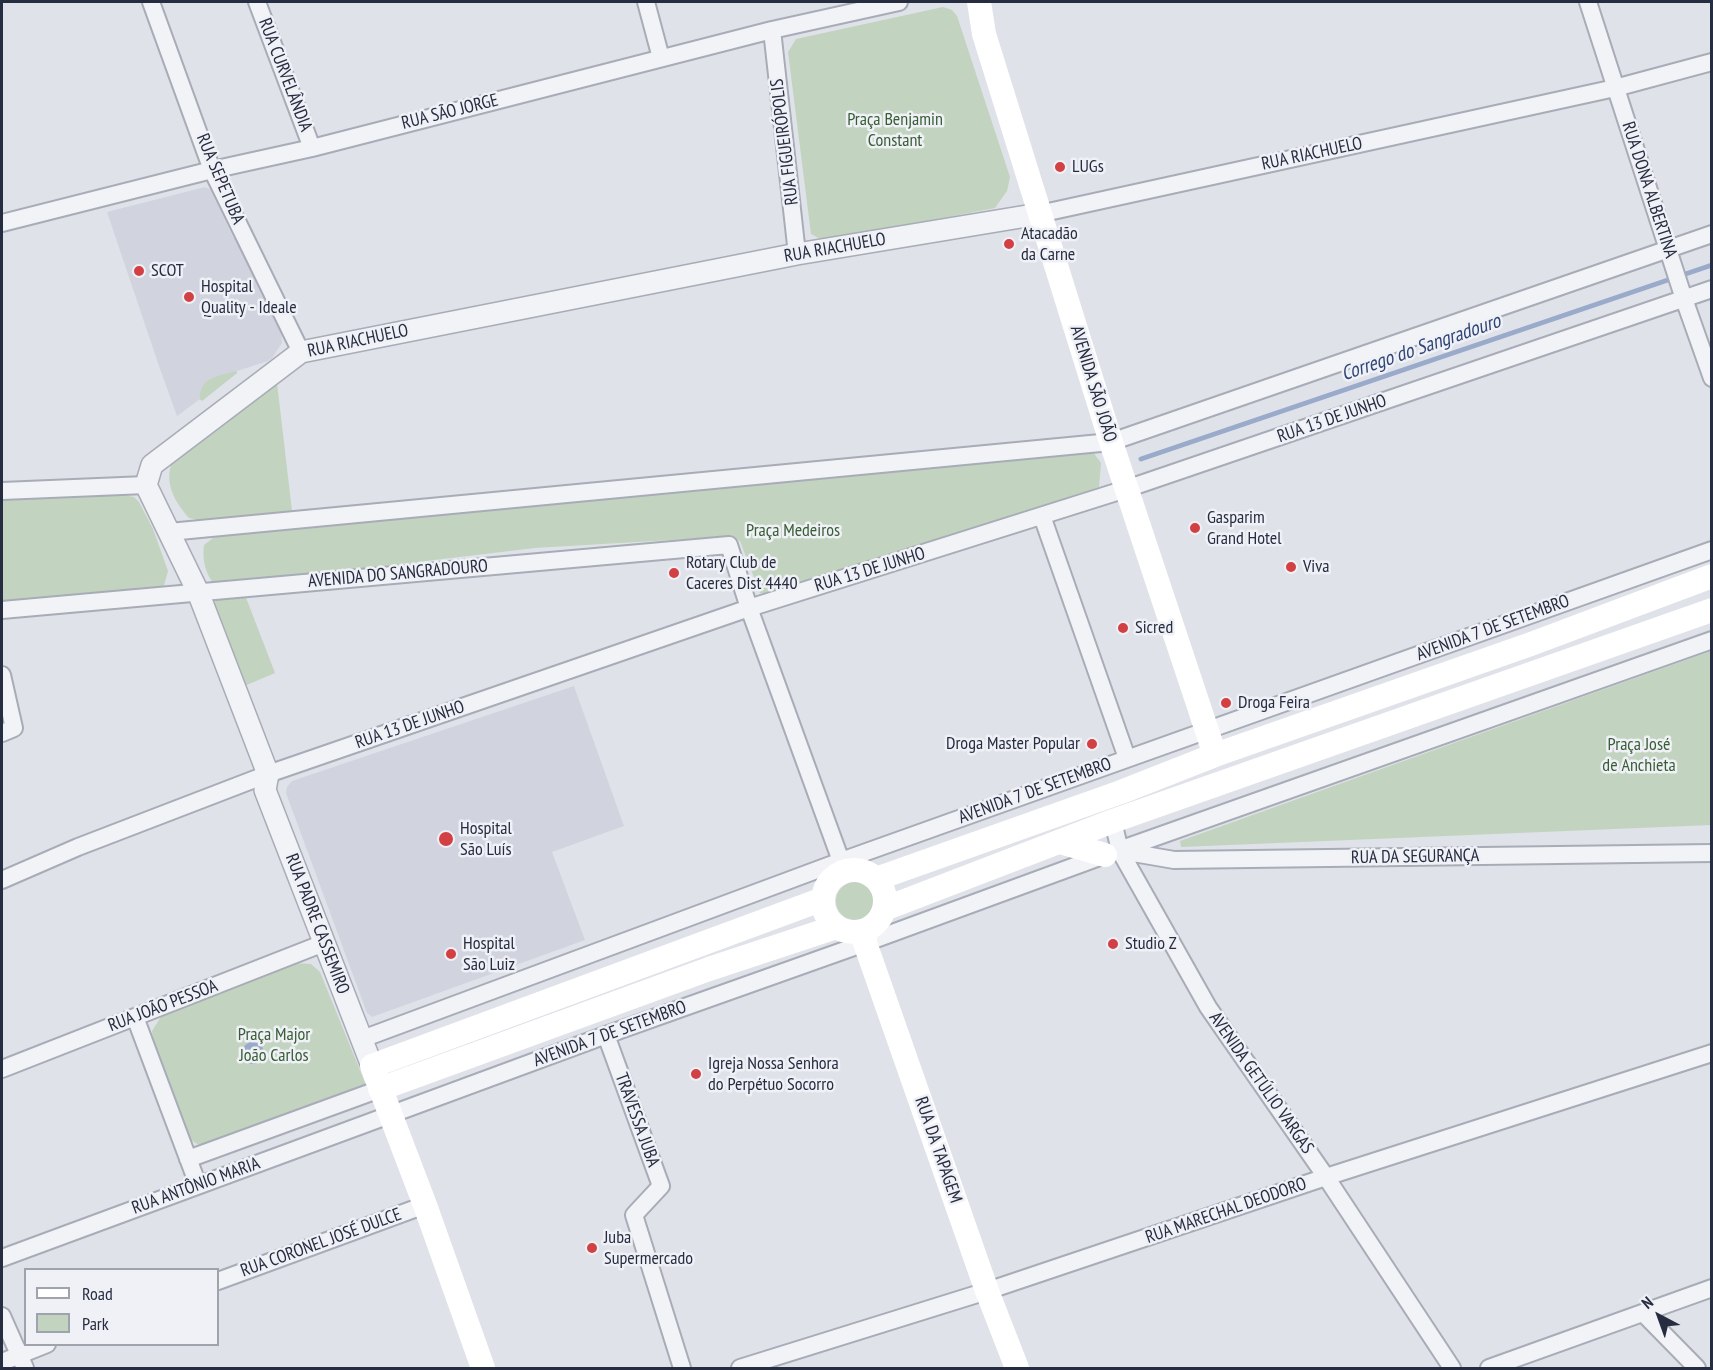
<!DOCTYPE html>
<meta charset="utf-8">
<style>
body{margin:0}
#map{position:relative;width:1713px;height:1370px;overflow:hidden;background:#dfe2e9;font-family:"PT Sans Narrow",sans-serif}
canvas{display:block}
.frame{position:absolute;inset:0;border:3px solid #272d41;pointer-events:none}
.legend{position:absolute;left:24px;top:1268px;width:195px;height:78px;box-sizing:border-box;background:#eff1f6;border:2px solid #9fa3ae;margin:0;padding:8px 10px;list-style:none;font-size:18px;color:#272d41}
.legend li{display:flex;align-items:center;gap:12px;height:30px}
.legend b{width:30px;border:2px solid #9fa3ae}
.north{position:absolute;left:1629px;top:1286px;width:60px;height:60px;-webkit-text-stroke:4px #eff1f6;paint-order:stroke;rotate:319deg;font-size:16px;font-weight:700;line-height:24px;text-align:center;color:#272d41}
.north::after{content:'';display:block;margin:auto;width:21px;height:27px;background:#272d41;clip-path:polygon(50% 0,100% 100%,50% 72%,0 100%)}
</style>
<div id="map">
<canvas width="1713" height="1370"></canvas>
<div class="frame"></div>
<ul class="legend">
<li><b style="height:8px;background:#fff"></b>Road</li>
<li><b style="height:16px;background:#c2d3c0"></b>Park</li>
</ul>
<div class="north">N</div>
</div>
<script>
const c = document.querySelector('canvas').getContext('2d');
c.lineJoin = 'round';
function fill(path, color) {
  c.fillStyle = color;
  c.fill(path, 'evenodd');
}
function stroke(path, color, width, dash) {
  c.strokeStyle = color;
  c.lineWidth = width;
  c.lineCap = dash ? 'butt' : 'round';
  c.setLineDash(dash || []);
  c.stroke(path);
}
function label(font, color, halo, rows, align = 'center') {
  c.font = font + ' "PT Sans Narrow",sans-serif';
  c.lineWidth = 5;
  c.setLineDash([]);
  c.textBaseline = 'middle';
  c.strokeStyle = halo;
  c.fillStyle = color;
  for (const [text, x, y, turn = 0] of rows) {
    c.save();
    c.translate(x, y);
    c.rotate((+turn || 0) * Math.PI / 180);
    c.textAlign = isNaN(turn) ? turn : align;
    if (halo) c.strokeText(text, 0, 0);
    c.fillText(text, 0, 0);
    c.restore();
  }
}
fill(new Path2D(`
 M205,187L210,189L233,237L236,239L281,330L282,343L272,358L268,361L237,371V373L202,401L200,399L177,416L159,366L107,212Z
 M574,686L624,826L552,852L585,940L372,1017L367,1013L286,793L287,787L292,781Z`), '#d1d4de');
fill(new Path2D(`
 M943,7L952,10L957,16L1010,177L1007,191L995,208L824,241L811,234L788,52L796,39Z
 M236,371L237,373L202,401L200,399C199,377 219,376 236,371Z
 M277,383L292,511L199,520L189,518C176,503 165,486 171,465Z
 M1093,452L1101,463L1099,487C988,524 876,557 765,593H760L740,541L735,539L705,538L535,548L283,578L214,584C205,573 202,559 204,545L213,538L223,534L435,513Z
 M124,495L134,497L139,502L153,529L168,571L163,589L2,605V500Z
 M245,595L275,673L242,687L213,604L218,598Z
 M1711,651V825L1181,847L1180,841Z
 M836 901a19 19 0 1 1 38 0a19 19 0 1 1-38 0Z
 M294,963L311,964L320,972L366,1085L364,1087L205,1145C197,1145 192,1142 188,1135L153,1039L152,1031L162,1015Z`), '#c2d3c0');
fill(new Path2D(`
 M242 1053a11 11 0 1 1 22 0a11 11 0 1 1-22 0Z`), '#99aaca');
stroke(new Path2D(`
 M1141,459L1712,265`), '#99aaca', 5);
const minor = new Path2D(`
 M151,2L212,170L301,352
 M257,2L312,148
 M646,2L661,58
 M1588,2L1684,299L1712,378
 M772,30L797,254
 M1039,214L1615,88L1712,62
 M2,223L212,170L312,148L772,30L899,2
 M2,491L146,485
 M1042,516L1127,758
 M169,532L1111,442L1712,234
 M2,610L729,545L749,608L841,861L847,871
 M2,675L14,728L2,733
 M1113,821L1120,851L1208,1007L1326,1177L1452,1368
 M1122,851L1174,860L1712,853
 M2,880L78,847L268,774L384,734L749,608L1126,489L1712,289
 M135,1017L198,1185
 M606,1035L661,1186L634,1215L682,1368
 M362,1039L841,861L1712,550
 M2,1069L324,943
 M188,1159L380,1089
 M2,1258L606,1035L865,943L1105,855L1712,640
 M218,1281L425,1205
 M1643,1313L1697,1368
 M2,1316L25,1368
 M2,1362L47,1344
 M740,1368L987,1291L1326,1177L1712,1053
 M1489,1368L1712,1288`);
const tertiary = new Path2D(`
 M372,1066L265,790L268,774L198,592L146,485L152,465L301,352L797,254L1039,214`);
stroke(minor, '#a8acb7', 20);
stroke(tertiary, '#a8acb7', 24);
stroke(minor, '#f2f3f7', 16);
stroke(tertiary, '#f2f3f7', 21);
stroke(new Path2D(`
 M979,2L984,34L1111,442L1215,755
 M1060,842L1105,855
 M823 901a31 31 0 1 1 62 0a31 31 0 1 1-62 0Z
 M876,879L1121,792L1215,755L1531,644L1712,576
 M884,909L1113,821L1712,610
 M865,930V943L987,1291L1017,1368
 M380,1089L709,969L836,927
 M483,1368L425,1205L372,1066L823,899`), '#fff', 24);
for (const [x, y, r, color] of [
 [1060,167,6,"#d24043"],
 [1009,244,6,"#d24043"],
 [139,271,6,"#d24043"],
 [189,297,6,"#d24043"],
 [1195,528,6,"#d24043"],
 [1291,567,6,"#d24043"],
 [674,573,6,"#d24043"],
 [1123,628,6,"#d24043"],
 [1226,703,6,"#d24043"],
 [1092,744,6,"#d24043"],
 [446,839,8,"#d24043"],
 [1113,944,6,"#d24043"],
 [451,954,6,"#d24043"],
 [696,1074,6,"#d24043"],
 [592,1248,6,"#d24043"]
]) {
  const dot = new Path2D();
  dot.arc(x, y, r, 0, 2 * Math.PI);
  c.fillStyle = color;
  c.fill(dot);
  stroke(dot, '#eff1f6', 2);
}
label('18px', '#272d41', '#eff1f6', [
 ["RUA CURVELÂNDIA",285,75,69],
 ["RUA SÃO JORGE",450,112,-14],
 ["RUA FIGUEIRÓPOLIS",785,142,-97],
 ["RUA RIACHUELO",1312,154,-12],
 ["RUA SEPETUBA",220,179,67],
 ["RUA DONA ALBERTINA",1649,190,72],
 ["RUA RIACHUELO",835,248,-10],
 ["RUA RIACHUELO",358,341,-12],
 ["AVENIDA SÃO JOÃO",1093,384,73],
 ["RUA 13 DE JUNHO",1332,419,-19],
 ["RUA 13 DE JUNHO",870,570,-17],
 ["AVENIDA DO SANGRADOURO",398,574,-5],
 ["AVENIDA 7 DE SETEMBRO",1493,628,-20],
 ["RUA 13 DE JUNHO",410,725,-19],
 ["AVENIDA 7 DE SETEMBRO",1035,791,-20],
 ["RUA DA SEGURANÇA",1415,857,-1],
 ["RUA PADRE CASSEMIRO",317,924,69],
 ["RUA JOÃO PESSOA",163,1006,-21],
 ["AVENIDA 7 DE SETEMBRO",610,1034,-20],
 ["AVENIDA GETÚLIO VARGAS",1261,1083,55],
 ["TRAVESSA JUBA",637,1120,70],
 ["RUA DA TAPAGEM",938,1150,71],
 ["RUA ANTÔNIO MARIA",196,1186,-20],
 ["RUA MARECHAL DEODORO",1226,1211,-19],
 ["RUA CORONEL JOSÉ DULCE",321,1243,-20]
]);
label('18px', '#375d34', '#eff1f6', [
 ["Praça Benjamin",895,120],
 ["Constant",895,141],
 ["Praça Medeiros",793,531],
 ["Praça José",1639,745],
 ["de Anchieta",1639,766],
 ["Praça Major",274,1035],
 ["João Carlos",274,1056]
]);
label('18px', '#272d41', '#eff1f6', [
 ["LUGs",1072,167],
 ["Atacadão",1021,234],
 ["da Carne",1021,255],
 ["SCOT",151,271],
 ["Hospital",201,287],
 ["Quality - Ideale",201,308],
 ["Gasparim",1207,518],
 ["Grand Hotel",1207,539],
 ["Rotary Club de",686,563],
 ["Caceres Dist 4440",686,584],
 ["Viva",1303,567],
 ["Sicred",1135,628],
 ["Droga Feira",1238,703],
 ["Droga Master Popular",1080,744,"right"],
 ["Hospital",460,829],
 ["São Luís",460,850],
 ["Hospital",463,944],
 ["São Luiz",463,965],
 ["Studio Z",1125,944],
 ["Igreja Nossa Senhora",708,1064],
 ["do Perpétuo Socorro",708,1085],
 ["Juba",604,1238],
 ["Supermercado",604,1259]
], 'left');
label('italic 20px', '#304676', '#eff1f6', [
 ["Corrego do Sangradouro",1421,348,-19]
]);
</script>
